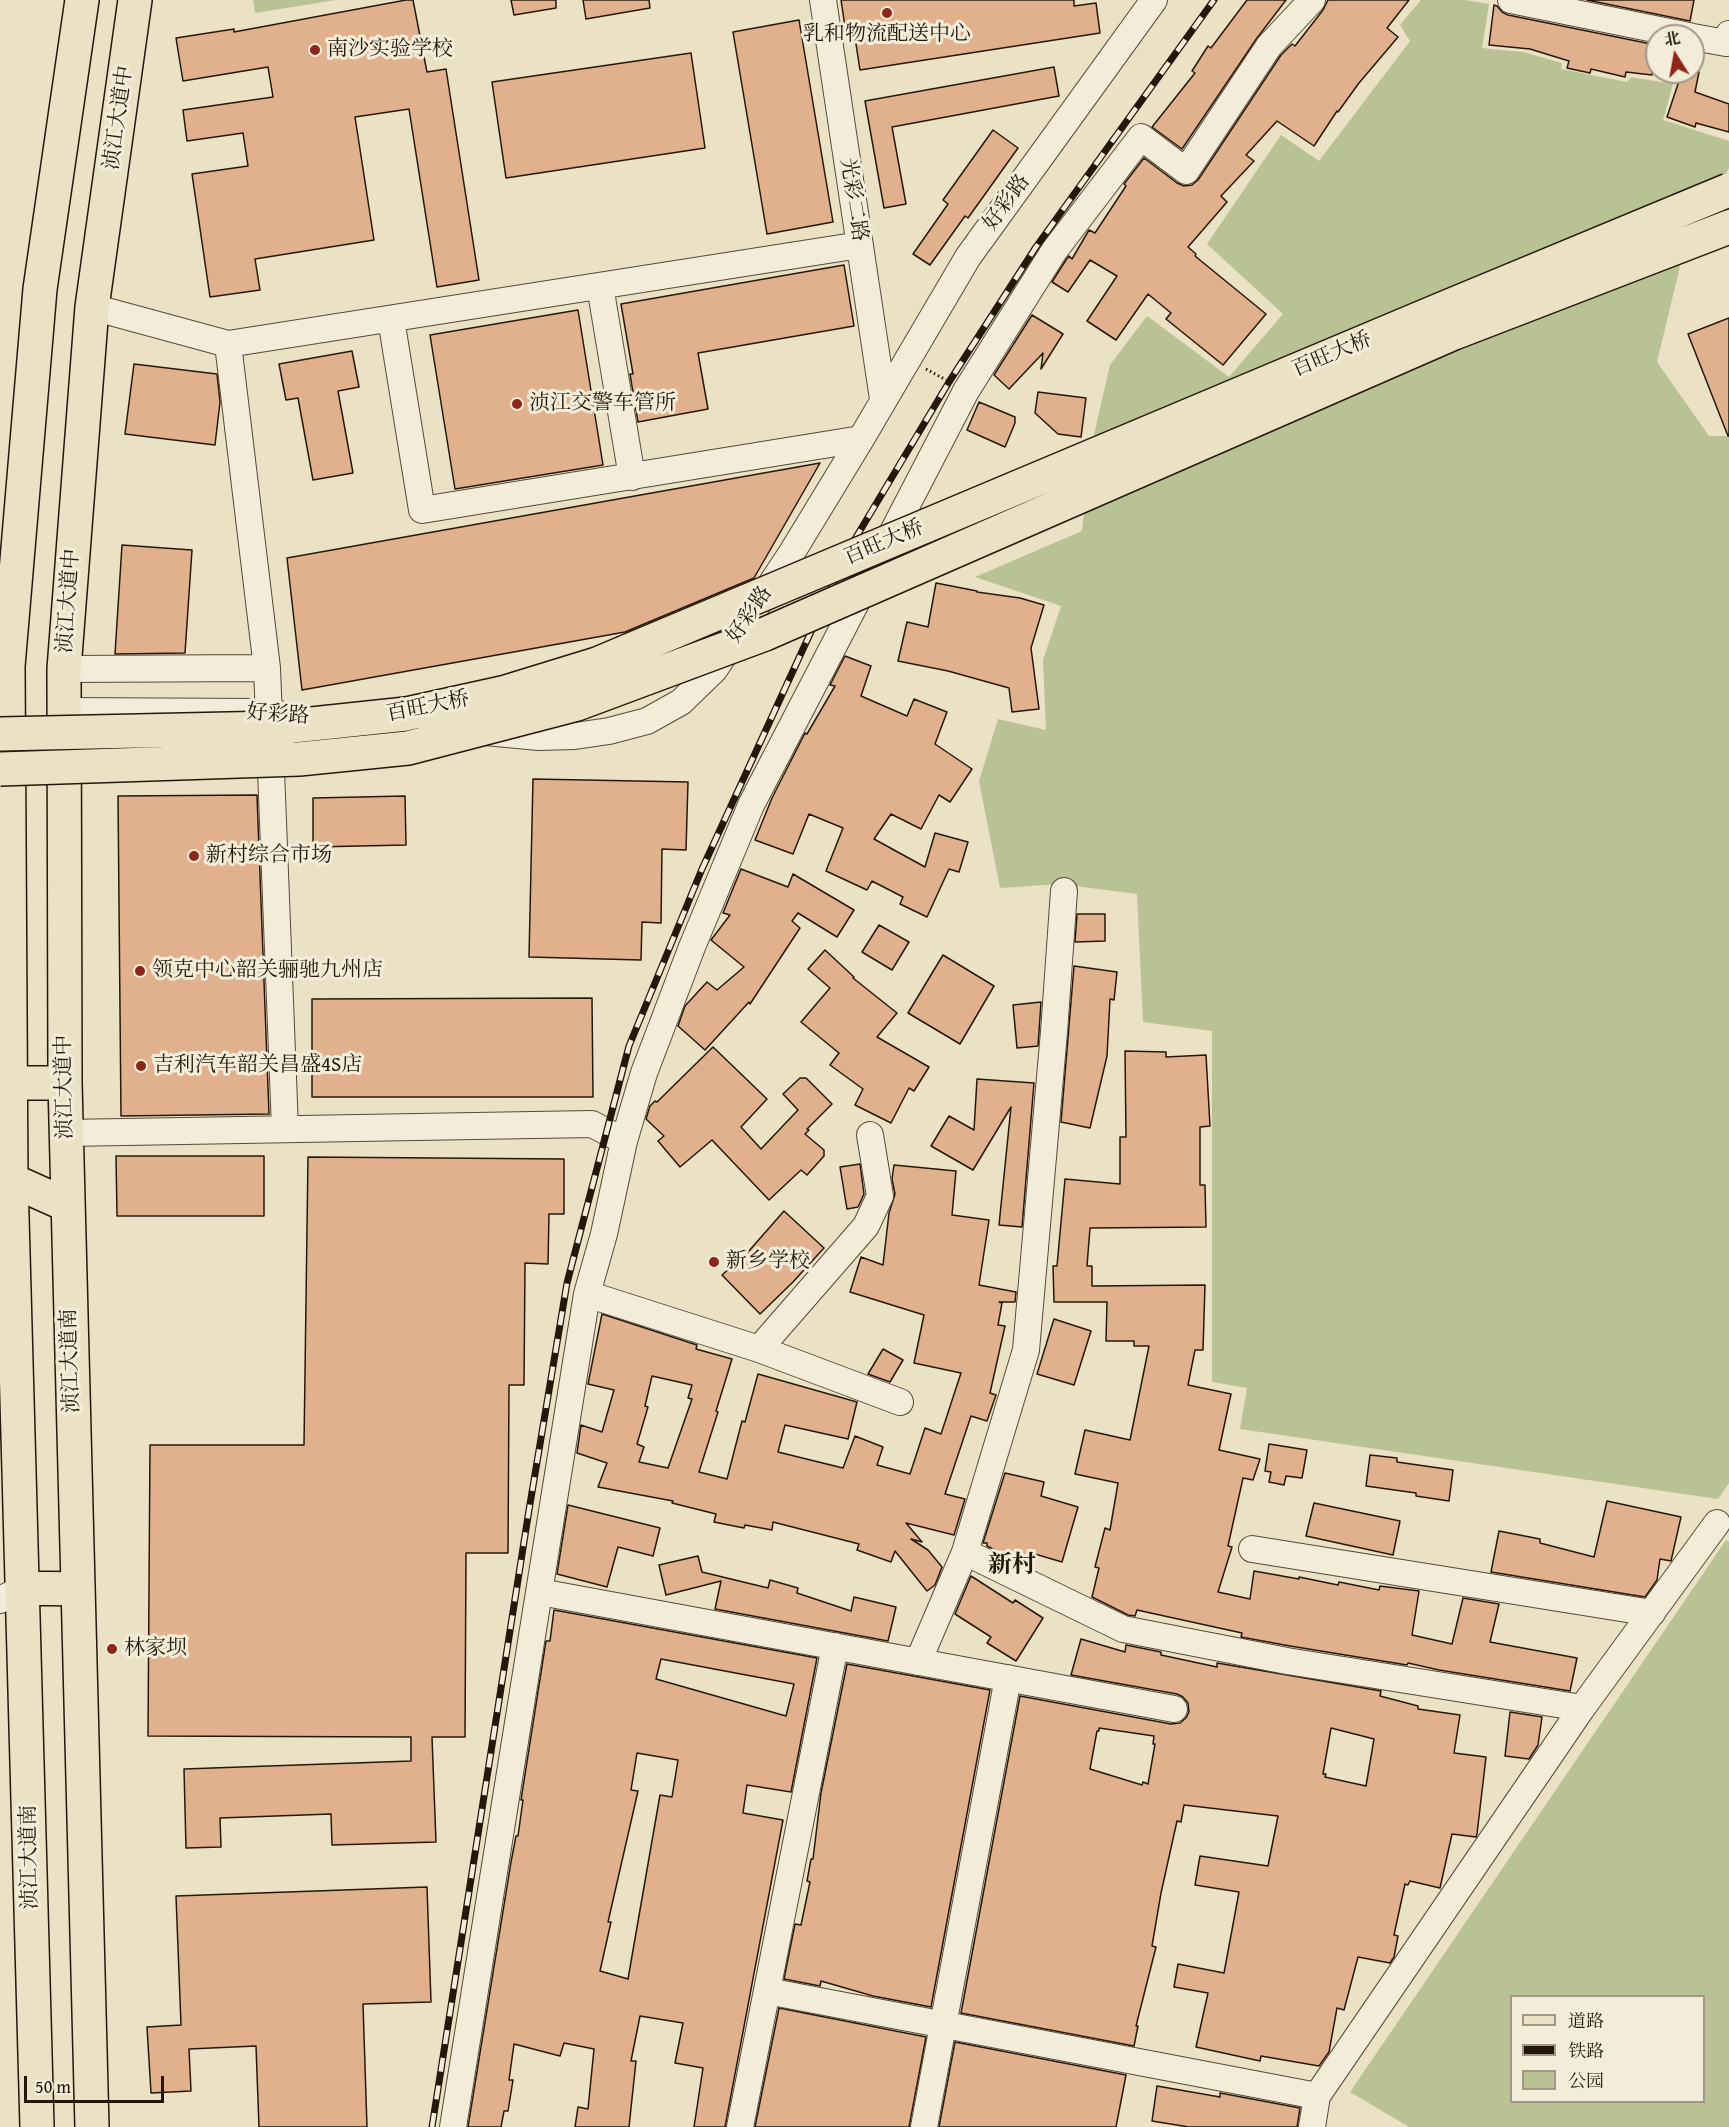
<!DOCTYPE html>
<meta charset="utf-8">
<style>
body{margin:0}
#map{position:relative;width:1729px;height:2127px;overflow:hidden;background:#ebe1c4;font-family:"Gentium Book Plus","Noto Serif SC",serif}
canvas{display:block}
.legend{position:absolute;left:1510px;top:1995px;width:195px;height:108px;box-sizing:border-box;background:#f2ecd9;border:2px solid #a09786;margin:0;padding:8px 10px;list-style:none;font-size:18px;color:#25180a}
.legend li{display:flex;align-items:center;gap:12px;height:30px}
.legend b{width:30px;border:2px solid #a09786}
.north{position:absolute;left:1645px;top:24px;width:60px;height:60px;box-sizing:border-box;background:#f2ecd9;border:2px solid #a09786;border-radius:50%;rotate:349deg;font-size:16px;font-weight:700;line-height:24px;text-align:center;color:#25180a}
.north::after{content:'';display:block;margin:auto;width:21px;height:27px;background:#8f2418;clip-path:polygon(50% 0,100% 100%,50% 72%,0 100%)}
.scale{position:absolute;left:24px;top:2076px;width:140px;height:27px;box-sizing:border-box;border:3px solid #25180a;border-top:0;padding-left:8px;font-size:18px;line-height:21px;white-space:nowrap;color:#25180a;-webkit-text-stroke:4px #f2ecd9;paint-order:stroke}
</style>
<div id="map">
<canvas width="1729" height="2127"></canvas>
<ul class="legend">
<li><b style="height:8px;background:#ebe1c4"></b>道路</li>
<li><b style="height:8px;background:#25180a"></b>铁路</li>
<li><b style="height:16px;background:#b8c294"></b>公园</li>
</ul>
<div class="north">北</div>
<div class="scale">50 m</div>
</div>
<script>
const c = document.querySelector('canvas').getContext('2d');
c.lineJoin = 'round';
function fill(path, color) {
  c.fillStyle = color;
  c.fill(path, 'evenodd');
}
function stroke(path, color, width, dash) {
  c.strokeStyle = color;
  c.lineWidth = width;
  c.lineCap = dash ? 'butt' : 'round';
  c.setLineDash(dash || []);
  c.stroke(path);
}
function label(font, color, halo, rows, align = 'center') {
  c.font = font + ' "Gentium Book Plus","Noto Serif SC",serif';
  c.lineWidth = 6;
  c.setLineDash([]);
  c.textBaseline = 'middle';
  c.strokeStyle = halo;
  c.fillStyle = color;
  for (const [text, x, y, turn = 0] of rows) {
    c.save();
    c.translate(x, y);
    c.rotate((+turn || 0) * Math.PI / 180);
    c.textAlign = isNaN(turn) ? turn : align;
    if (halo) c.strokeText(text, 0, 0);
    c.fillText(text, 0, 0);
    c.restore();
  }
}
fill(new Path2D(`
 M253,0H336L255,13Z
 M1421,0H1465L1489,4L1482,48L1523,52L1562,63L1561,69L1627,82L1631,77L1673,84L1663,120L1729,141V168L1681,262L1657,362L1709,436H1729V1483L1718,1499L1240,1429L1247,1388L1212,1382V1031L1143,1022L1137,894L1060,884L1000,888L979,781L998,719L1046,730L1043,660L1061,606L975,577L1082,531L1093,439L1110,365L1147,316L1229,377L1283,314L1207,244L1281,135L1319,161L1410,41L1400,25Z
 M1726,1540L1729,1542V2127H1409L1350,2092ZM1704,1996V2102H1512V1996Z`), '#b8c294');
const building = new Path2D(`
 M406,0H413L427,72L446,69L479,280L437,287L409,109L355,117L374,240L255,259L260,290L210,297L192,174L248,166L243,133L187,141L183,110L273,97L268,67L183,81L176,38L234,29V32Z
 M511,0H556V8L514,15Z
 M583,0H649L650,8L586,19Z
 M841,0H1074V6L1096,3L1100,33L860,70L853,25L845,27Z
 M1247,0H1286L1257,38L1182,149L1152,127L1195,73L1192,71L1208,46L1211,48Z
 M1328,0H1409L1387,28L1398,37L1359,83L1338,112L1337,111L1314,146L1277,121L1246,155L1254,161L1221,196L1227,202L1188,247L1196,254L1195,256L1266,314L1223,365L1166,319L1171,313L1148,294L1116,340L1087,321L1117,276L1090,260L1068,292L1052,282L1066,260L1069,256L1072,259L1089,230L1095,233L1126,186L1124,184L1144,158L1177,183L1184,186L1192,185L1198,180L1281,55L1292,44L1295,46L1323,10Z
 M1587,0H1694L1690,21Z
 M1494,5L1497,6L1502,12L1508,15L1656,45L1652,75L1626,72L1625,77L1591,69L1590,73L1567,68L1569,61L1530,49L1489,45Z
 M799,20L833,222L767,234L733,32Z
 M691,53L705,148L506,178L492,82Z
 M1054,67L1059,96L892,127L906,204L884,208L865,101Z
 M1682,72H1699L1695,92L1729,104V132L1696,123L1695,127L1667,117Z
 M993,130L1018,148L968,218L965,216L930,265L913,254L948,204L943,200Z
 M844,265L854,326L698,353L708,409L638,422L630,374H633L621,304Z
 M578,310L603,465L455,489L430,335Z
 M1032,315L1063,334L1041,369L1043,353L1009,389L994,375Z
 M1729,318V436H1728L1688,334Z
 M352,351L359,387L338,391L353,473L313,480L298,398L286,400L279,364Z
 M134,364L217,374L220,402L215,445L125,434Z
 M1038,392L1086,398L1081,437L1058,434L1035,413Z
 M979,402L1015,417V423L1005,447L967,430Z
 M820,463L754,578L625,632L302,690L287,558Z
 M122,545L192,550L185,653L115,654Z
 M936,583L977,591V592L1020,598L1044,605L1031,648L1039,709L1012,712L1009,688L948,671L898,661L907,622L928,627Z
 M845,656L871,666L861,696L907,716L914,699L947,712L935,744L972,769L950,802L939,795L921,829L891,814L874,839L925,867L935,833L968,842L959,872L949,869L927,917L900,904L903,897L872,881L867,890L826,871L843,828L809,814L793,854L755,840L772,798L805,733L807,734L835,686L830,685Z
 M533,779L688,782L686,850L662,849L661,923L642,922L641,960L529,957Z
 M257,795L269,1114L121,1116L118,796Z
 M405,796L406,845L313,847V798Z
 M741,869L788,887L793,874L854,910L837,937L798,913L792,921L800,928L750,1004L749,1002L705,1050L678,1026L685,1006L707,982L717,990L744,967L711,940L730,915L723,913Z
 M1077,914H1105V941L1075,942Z
 M879,925L909,942L892,970L862,952Z
 M825,950L854,977L853,978L897,1013L877,1037L929,1067L914,1091L909,1088L891,1123L855,1105L863,1089L830,1065L839,1053L801,1022L830,988L808,969Z
 M943,955L994,986L960,1044L908,1013Z
 M1074,966L1117,972L1114,1000L1110,999L1107,1056L1090,1128L1061,1122Z
 M592,998L593,1097H312V999Z
 M1041,1002L1038,1046L1017,1048L1013,1005Z
 M713,1047L767,1099L741,1127L761,1149L798,1110L783,1094L800,1078H806L832,1104L807,1129L809,1130L805,1134L824,1150V1156L807,1175L801,1170L769,1200L712,1140L680,1167L658,1141L664,1136L646,1119L650,1106L655,1101L657,1102Z
 M1125,1051L1166,1052V1057L1206,1055L1210,1126L1200,1127V1185H1205L1206,1227L1090,1228L1087,1266H1092V1286L1205,1285L1203,1350H1195L1188,1385L1231,1394L1219,1450L1260,1459L1253,1480L1243,1478L1228,1546L1232,1547L1218,1592L1250,1599L1254,1571L1299,1579V1577L1338,1585L1339,1582L1379,1590L1380,1586L1419,1591L1412,1635L1452,1644L1463,1598L1499,1604L1490,1642L1577,1658L1570,1691L1439,1670L1408,1663L1407,1665L1290,1646L1241,1637L1242,1633L1137,1610L1135,1616L1128,1615L1092,1597L1099,1568L1095,1567L1105,1528L1110,1530L1118,1483L1075,1474L1085,1430L1130,1440L1149,1346H1134V1341H1106L1107,1302H1054L1053,1266H1057L1065,1179L1120,1184V1137H1126Z
 M977,1079L1034,1083L1022,1227L999,1225L1011,1107L973,1170L931,1146L949,1116L974,1130Z
 M116,1156H264V1216H117Z
 M308,1157L564,1159V1214H549L548,1264L525,1263L524,1385H509L508,1553H466L465,1737H432L436,1842L332,1845L331,1814L220,1818L221,1847L186,1848L184,1769L411,1761V1737L148,1736L150,1445H304Z
 M860,1164L864,1194L858,1207L847,1209L840,1167Z
 M894,1165L956,1171L952,1215L989,1220L979,1285L1016,1292L1015,1302H999L1002,1303L998,1325L1005,1326L990,1393L996,1395L987,1421L971,1416L945,1494L965,1499L954,1535L906,1523L922,1542L911,1539L928,1550L942,1567L935,1585L927,1591L895,1551L891,1562L857,1550L859,1544L773,1522L772,1530L745,1525L744,1528L714,1522L716,1514L672,1503L673,1501L598,1487L607,1463L577,1453L581,1425L602,1432L614,1390L588,1384L602,1314L697,1345L696,1349L732,1359L716,1411L718,1412L699,1472L727,1479L742,1421L745,1422L758,1374L857,1402L848,1439L785,1425L778,1452L843,1468L855,1436L883,1447L877,1465L910,1474L925,1428L941,1434L961,1373L914,1363L924,1315L850,1292L861,1257L883,1265L889,1213L895,1194L892,1179ZM652,1376L692,1385L688,1398L692,1399L668,1468L639,1462L644,1447L637,1444L648,1407L645,1406Z
 M784,1211L824,1248L793,1282L760,1314L722,1275L748,1252Z
 M1054,1319L1091,1331L1074,1385L1037,1374Z
 M883,1349L903,1360L890,1382L868,1374Z
 M1269,1444L1307,1450L1302,1478L1286,1476L1284,1485L1269,1482L1271,1472L1265,1471Z
 M1370,1455L1397,1458V1462L1453,1470L1449,1501L1416,1496V1493L1366,1486Z
 M1005,1473L1044,1482L1041,1496L1078,1507L1062,1562L1028,1552L1025,1565L987,1546V1543H983Z
 M1607,1501L1681,1517L1671,1561L1660,1559L1657,1580L1645,1597L1491,1572L1499,1531L1540,1539V1543L1594,1557Z
 M1314,1503L1400,1521L1393,1555L1306,1536Z
 M568,1505L660,1528L653,1556L618,1547L607,1587L557,1574Z
 M698,1556L702,1572L768,1588L770,1580L798,1588L797,1593L851,1611L854,1597L896,1607L888,1641L715,1609L721,1581L666,1595L659,1565Z
 M971,1576L1013,1603L1015,1600L1043,1618L1016,1661L987,1643L991,1637L955,1614Z
 M554,1610L817,1658L791,1792L747,1785L743,1813L783,1820L725,2127H694L703,2068L675,2063L683,2023L640,2016L631,2061H636L629,2127H575L578,2107L588,2109L594,2049L564,2043L560,2056L514,2044L509,2080H513L508,2111H504L501,2127H468L511,1862L516,1836H518L523,1800H521L546,1641H550ZM661,1659L794,1684L786,1716L656,1679ZM637,1753L678,1760L672,1797L660,1795L628,1979L600,1971L611,1922H608L638,1791L631,1790Z
 M1081,1639L1125,1652L1126,1645L1161,1652V1655L1217,1667V1663L1381,1691L1380,1696L1418,1706V1709L1460,1715L1454,1753L1486,1757L1477,1834L1476,1837L1452,1834L1440,1888L1410,1881L1408,1885L1405,1884L1394,1935L1398,1936L1394,1957L1390,1963L1358,1957L1344,2010L1337,2008L1329,2052L1319,2066L1261,2056L1260,2061L1196,2047L1208,1993L1174,1987L1178,1964L1224,1973L1239,1892L1195,1885L1200,1856L1268,1866L1278,1816L1184,1805L1181,1822L1177,1821L1161,1893L1152,1946L1156,1947L1136,2026H1138L1134,2046L961,2013L1020,1696L1171,1724L1180,1723L1186,1718L1189,1712L1188,1703L1183,1697L1177,1694L1071,1675ZM1099,1728L1154,1736L1153,1744H1155L1148,1784L1143,1782L1142,1785L1090,1769L1097,1731H1099ZM1331,1728L1374,1739L1366,1786L1325,1777L1326,1774H1323Z
 M847,1664L990,1690L931,2007L873,1996L821,1981L820,1986L784,1979L795,1924L801,1925L810,1882L807,1881L811,1859H813L821,1793Z
 M1510,1712L1542,1717L1538,1745L1529,1759L1505,1756Z
 M427,1887L431,2002L363,2004L367,2127H259L256,2046L189,2049L191,2091L151,2093L147,2027L181,2025L176,1896Z
 M779,2008L926,2037L909,2127H755Z
 M955,2042L1126,2075L1116,2127H939Z
 M1157,2086L1220,2097V2093L1300,2108L1297,2127H1189L1152,2121Z`);
fill(building, '#e1b18e');
stroke(building, '#25180a', 1.5);
const minor = new Path2D(`
 M823,0L883,399
 M1511,0L1689,36
 M1693,37L1726,43L1729,34
 M600,286L632,477
 M92,307L228,344L860,245
 M391,319L422,510L861,439
 M228,344L267,668
 M64,669L267,668L285,1129
 M63,711L261,712L279,714
 M486,732L539,737L575,736L609,731L647,721L681,702L714,670L791,554L861,439L968,257L1154,0
 M66,1133L592,1124L624,1141L604,1234L587,1294L453,2127
 M624,1141L644,1073L692,947L751,805L966,391L1054,251L1141,137L1186,171L1269,46L1312,0
 M587,1294L759,1349L866,1226L880,1196L870,1135
 M759,1349L900,1402
 M1252,1549L1652,1613
 M965,1552L1123,1629L1287,1661L1582,1708
 M540,1592L1174,1709
 M0,1600L23,1588
 M918,1662L965,1552L1026,1350L1054,1032L1064,891
 M767,1991L1317,2096
 M740,2127L835,1646
 M924,2127L1008,1678
 M1312,2127L1317,2096L1582,1708L1717,1523`);
const major = new Path2D(`
 M10,1083H65
 M0,1175L67,1205
 M23,1588L77,1589
 M37,2127L11,1181L8,666L40,289L82,0
 M92,2127L65,1083L64,669L92,307L135,0`);
stroke(minor, '#564a38', 28);
stroke(major, '#25180a', 36);
stroke(new Path2D(`
 M926,369L946,380`), '#25180a', 3, [1.5, 3]);
stroke(minor, '#f2ecd9', 26);
stroke(major, '#ebe1c4', 33);
const rail = new Path2D(`
 M432,2127L529,1510L567,1283L629,1046L702,869L849,549L949,382L1036,247L1214,0`);
stroke(rail, '#25180a', 7);
stroke(rail, '#f2ecd9', 4.5, [14]);
const majorBridge = new Path2D(`
 M0,734L274,728L406,714L506,692L597,664L1442,309L1729,190
 M0,769L299,759L408,748L577,704L765,634L1454,333L1729,227`);
stroke(majorBridge, '#25180a', 36, []);
stroke(majorBridge, '#ebe1c4', 33);
for (const [x, y, r, color] of [
 [887,13,6,"#8f2418"],
 [315,50,6,"#8f2418"],
 [517,404,6,"#8f2418"],
 [194,856,6,"#8f2418"],
 [140,971,6,"#8f2418"],
 [141,1066,6,"#8f2418"],
 [714,1262,6,"#8f2418"],
 [112,1649,6,"#8f2418"]
]) {
  const dot = new Path2D();
  dot.arc(x, y, r, 0, 2 * Math.PI);
  c.fillStyle = color;
  c.fill(dot);
  stroke(dot, '#f2ecd9', 2);
}
label('21px', '#25180a', '#f2ecd9', [
 ["乳和物流配送中心",887,35,"center"],
 ["南沙实验学校",327,50],
 ["浈江交警车管所",529,404],
 ["新村综合市场",206,856],
 ["领克中心韶关骊驰九州店",152,971],
 ["吉利汽车韶关昌盛4S店",153,1066],
 ["新乡学校",726,1262],
 ["林家坝",124,1649]
], 'left');
label('21px', '#25180a', '#f2ecd9', [
 ["浈江大道中",119,118,-82],
 ["光彩二路",853,200,81],
 ["好彩路",1007,203,-54],
 ["百旺大桥",1332,355,-23],
 ["百旺大桥",884,543,-23],
 ["浈江大道中",69,601,-86],
 ["好彩路",750,615,-56],
 ["百旺大桥",428,707,-11],
 ["好彩路",278,715,4],
 ["浈江大道中",65,1087,-91],
 ["浈江大道南",71,1361,-92],
 ["浈江大道南",30,1857,-91]
]);
label('bold 24px', '#25180a', '#f2ecd9', [
 ["新村",1012,1566]
]);
</script>
